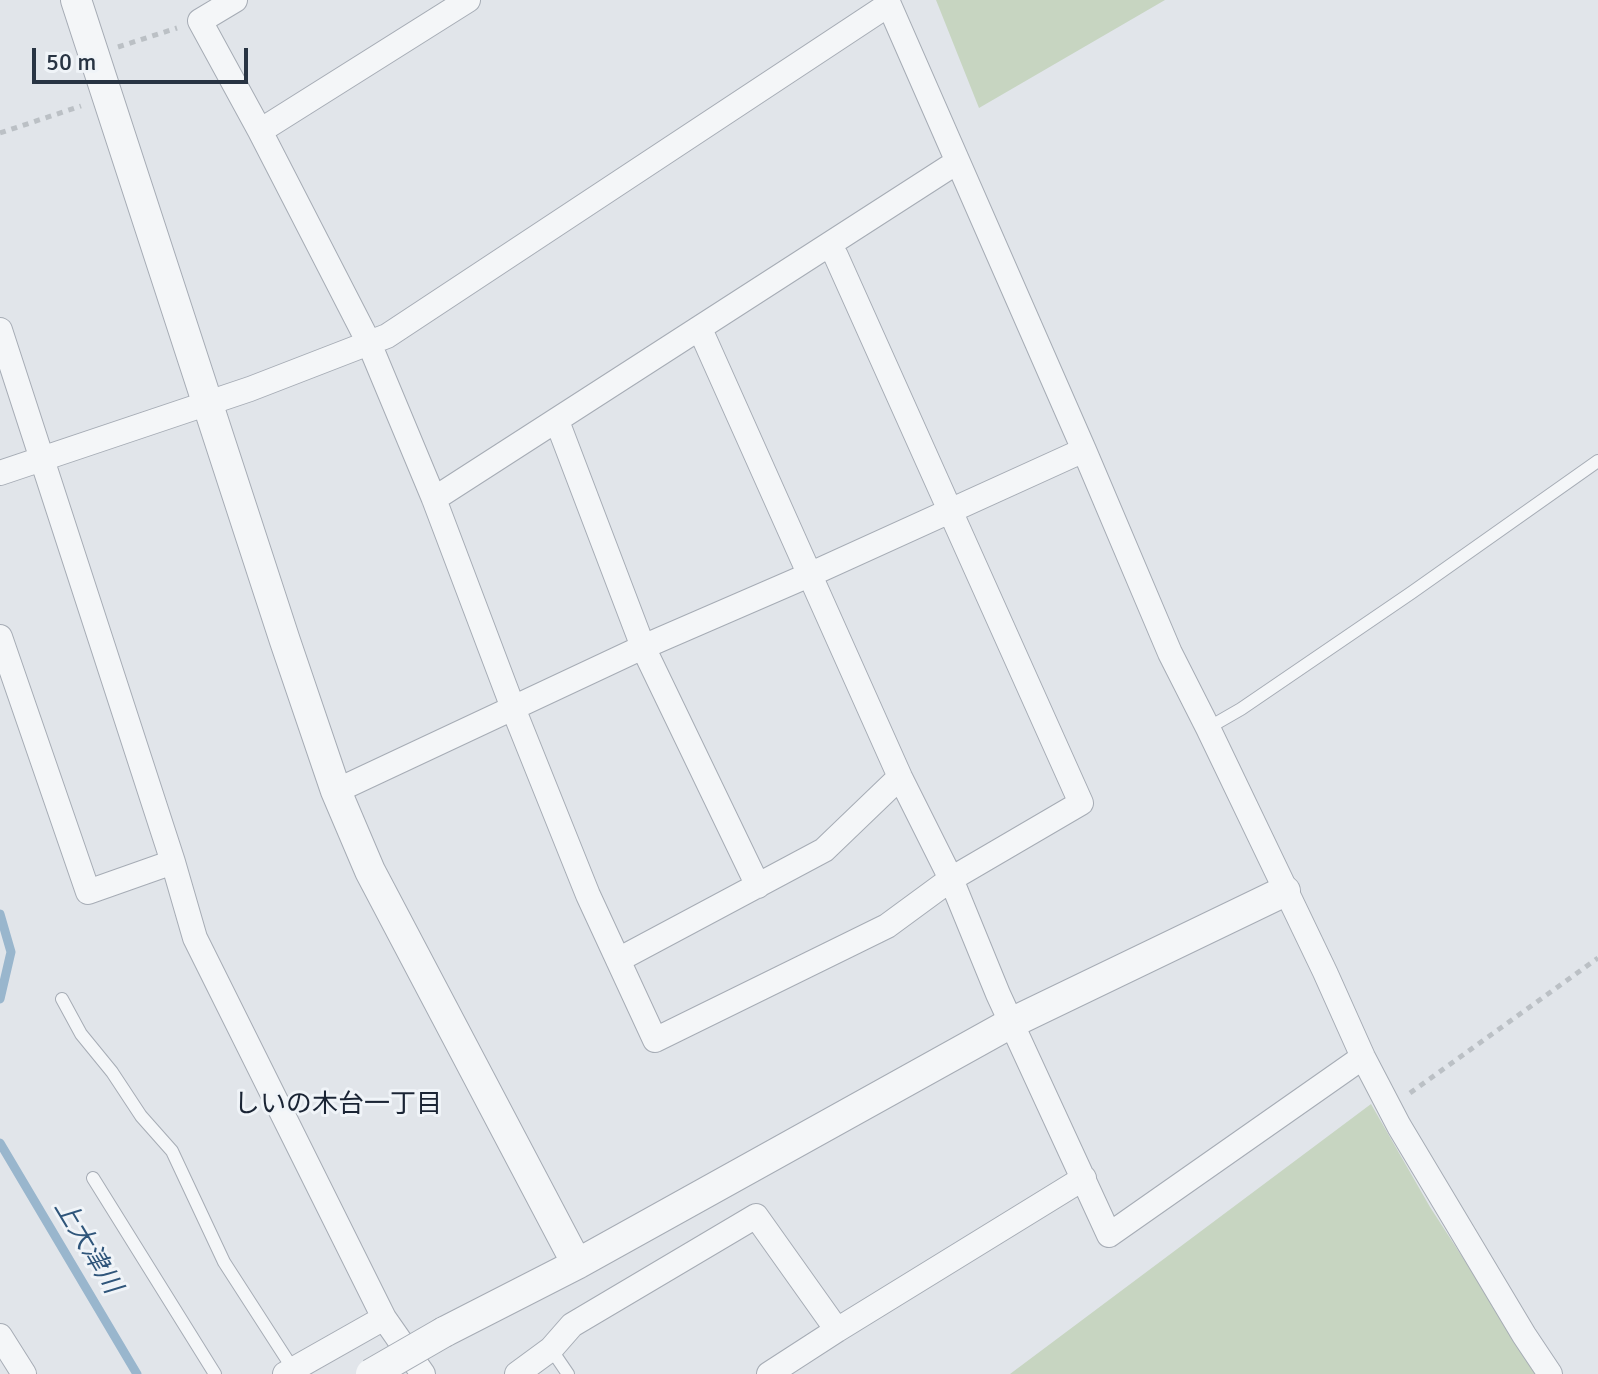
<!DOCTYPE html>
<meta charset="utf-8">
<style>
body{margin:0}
#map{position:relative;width:1598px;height:1374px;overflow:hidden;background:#e1e5ea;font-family:Signika,sans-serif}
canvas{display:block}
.scale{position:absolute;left:32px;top:48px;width:216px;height:36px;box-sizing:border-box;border:4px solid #283443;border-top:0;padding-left:10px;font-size:24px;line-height:28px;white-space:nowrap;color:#283443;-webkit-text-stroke:6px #f0f4f8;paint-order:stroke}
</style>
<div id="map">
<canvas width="1598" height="1374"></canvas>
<div class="scale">50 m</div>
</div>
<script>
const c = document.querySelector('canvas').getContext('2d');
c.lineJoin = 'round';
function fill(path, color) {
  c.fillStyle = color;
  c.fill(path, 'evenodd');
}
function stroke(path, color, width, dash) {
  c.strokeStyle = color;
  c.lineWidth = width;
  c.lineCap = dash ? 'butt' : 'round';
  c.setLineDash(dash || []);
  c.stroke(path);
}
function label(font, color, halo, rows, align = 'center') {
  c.font = font + ' Signika,"Noto Sans JP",sans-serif';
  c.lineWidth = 6;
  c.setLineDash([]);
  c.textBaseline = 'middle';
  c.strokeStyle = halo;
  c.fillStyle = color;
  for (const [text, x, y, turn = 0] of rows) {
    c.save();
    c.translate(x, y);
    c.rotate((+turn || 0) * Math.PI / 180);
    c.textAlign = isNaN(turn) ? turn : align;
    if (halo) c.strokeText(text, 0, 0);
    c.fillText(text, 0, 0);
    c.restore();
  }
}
fill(new Path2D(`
 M936,0H1165L979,108Z
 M1371,1104L1430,1207L1538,1374H1010Z`), '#c7d5c1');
stroke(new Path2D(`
 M0,914L11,952L0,999
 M0,1143L137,1374`), '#99b6cd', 9);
const service = new Path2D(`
 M1208,728L1241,709L1411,593L1598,461
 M62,999L81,1034L112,1072L141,1116L172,1151L224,1262L293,1369
 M93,1178L215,1374
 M551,1349L568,1374`);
const minor = new Path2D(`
 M235,0L200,21L260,131L369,343L434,499L513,708L588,895L655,1040L887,926L951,879L1081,803L836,256L829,246
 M887,0L1084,450L1170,653L1208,728L1325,972L1363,1057L1399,1126L1524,1335L1550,1374
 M260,131L468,0
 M700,329L900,777L951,879L998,994L1109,1235L1363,1057
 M0,330L173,862L195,938L384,1318L285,1374
 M557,421L643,647L758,886
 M0,473L250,389L387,336L888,5
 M434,499L957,162
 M0,637L88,892L173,862
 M336,791L643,647L809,575L1084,450
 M618,960L824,850L900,777
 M384,1318L423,1374
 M0,1336L24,1374
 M517,1374L551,1349L572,1325L756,1216L837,1330
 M769,1374L837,1330L1084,1178`);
const tertiary = new Path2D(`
 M76,0L285,641L336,791L370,871L577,1264
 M444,1332L577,1264L1011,1023L1285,891`);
stroke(service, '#a6acb5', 14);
stroke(minor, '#a6acb5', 26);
stroke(tertiary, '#a6acb5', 32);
stroke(new Path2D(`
 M118,47L177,28
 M0,133L81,106
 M1410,1093L1598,958`), '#bbc0c5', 5, [6, 6]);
stroke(service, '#f4f6f8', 12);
stroke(minor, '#f4f6f8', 24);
stroke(tertiary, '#f4f6f8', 30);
const tertiaryBridge = new Path2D(`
 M371,1374L444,1332`);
stroke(tertiaryBridge, '#a6acb5', 32, []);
stroke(tertiaryBridge, '#f4f6f8', 30);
label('26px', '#1a2434', '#f0f4f8', [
 ["しいの木台一丁目",338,1105]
]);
label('italic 26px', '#2f557a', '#f0f4f8', [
 ["上大津川",87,1247,59]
]);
</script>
